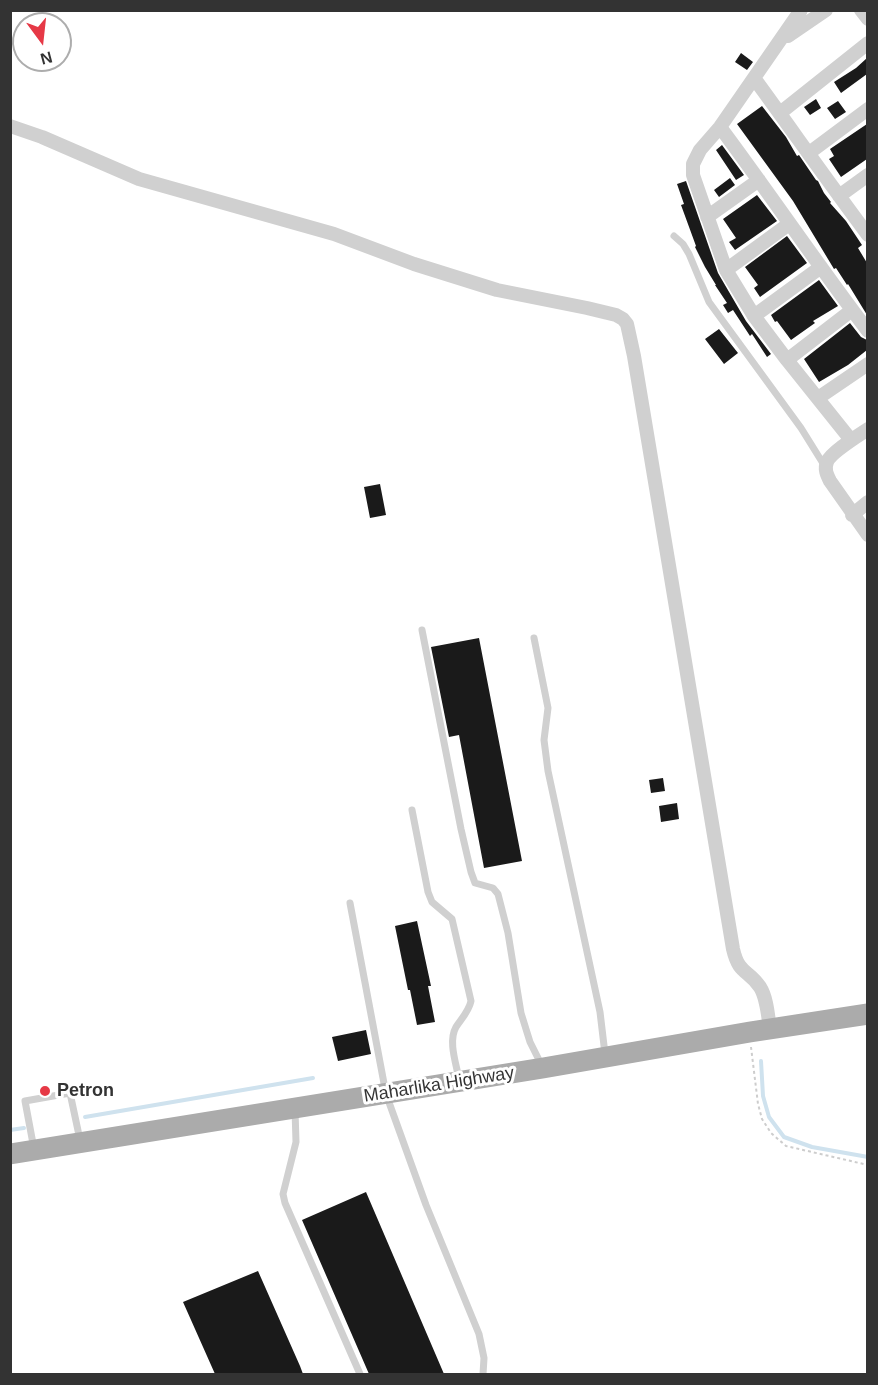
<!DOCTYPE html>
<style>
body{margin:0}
#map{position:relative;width:878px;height:1385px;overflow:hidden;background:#fff;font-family:Helvetica,sans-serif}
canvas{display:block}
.frame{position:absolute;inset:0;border:12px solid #333;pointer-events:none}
.north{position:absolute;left:12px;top:12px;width:60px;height:60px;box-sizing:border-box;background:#fff;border:2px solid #adadad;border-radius:50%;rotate:165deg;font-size:16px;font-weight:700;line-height:24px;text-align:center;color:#333}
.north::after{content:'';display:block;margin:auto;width:21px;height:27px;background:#e63946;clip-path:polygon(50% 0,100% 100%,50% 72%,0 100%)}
</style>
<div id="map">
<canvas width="878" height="1385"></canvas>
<div class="frame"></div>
<div class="north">N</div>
</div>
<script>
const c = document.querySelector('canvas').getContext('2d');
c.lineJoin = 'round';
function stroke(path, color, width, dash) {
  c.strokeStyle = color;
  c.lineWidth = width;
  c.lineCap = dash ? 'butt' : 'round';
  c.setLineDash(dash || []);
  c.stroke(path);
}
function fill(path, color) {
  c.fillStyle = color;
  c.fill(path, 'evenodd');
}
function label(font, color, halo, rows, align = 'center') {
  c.font = font + ' Helvetica,sans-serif';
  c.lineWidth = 6;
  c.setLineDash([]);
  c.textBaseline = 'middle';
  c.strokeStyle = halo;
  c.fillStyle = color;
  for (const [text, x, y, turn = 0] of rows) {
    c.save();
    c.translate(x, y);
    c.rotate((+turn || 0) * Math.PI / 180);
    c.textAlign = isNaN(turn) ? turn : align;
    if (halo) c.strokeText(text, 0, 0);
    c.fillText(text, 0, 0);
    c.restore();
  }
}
stroke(new Path2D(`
 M761,1061L763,1096L769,1117L784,1137L812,1147L868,1157
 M85,1117L313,1078
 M10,1130L24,1128`), '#cfe2ee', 4);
fill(new Path2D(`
 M741,53L753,62L747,70L735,62Z
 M867,58V74L841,93L834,82L856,68Z
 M816,99L821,108L810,115L804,107Z
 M838,101L846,112L835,119L827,108Z
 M762,106L786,137L797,156L799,155L816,180L818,181L824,193L831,202L830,203L846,221L862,245L858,248L867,263V315L848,284L847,285L836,268L834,269L793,201L737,124Z
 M867,124V159L841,177L829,159L834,156L830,149Z
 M722,145L744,175L736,180L716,150Z
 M730,178L735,185L719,197L714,190Z
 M686,181L718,273L746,321L771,354L767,357L752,334L750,336L733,310L728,313L723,305L727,303L715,285H716L705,267L695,247L696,246L681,205L684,204L677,184Z
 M757,195L777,221L735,250L729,242L736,238L723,219Z
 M787,236L807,263L760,297L754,288L758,285L745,267Z
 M819,280L838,306L813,321L815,323L791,340L777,321L775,322L771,315Z
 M850,323L861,337L867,340V350L848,365L819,382L804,359Z
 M719,329L738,353L724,364L705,339Z
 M380,484L386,515L370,518L364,487Z
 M479,638L522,861L484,868L459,735L449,737L431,647Z
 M663,778L665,791L651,793L649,780Z
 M677,803L679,819L661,822L659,806Z
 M417,921L431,986H428L435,1022L417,1025L410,990H408L395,926Z
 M366,1030L371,1054L338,1061L332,1037Z
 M366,1192L444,1374H369L302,1220Z
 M258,1271L300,1366L303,1374H215L183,1302Z`), '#1a1a1a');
stroke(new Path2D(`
 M751,1047L758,1104L762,1119L771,1133L786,1146L868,1165`), '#cdcdcd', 2, [3, 3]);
stroke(new Path2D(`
 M674,236L683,244L689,254L709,302L801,428L824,465
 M422,630L461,829L471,872L475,883L493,888L498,894L508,933L521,1013L530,1042L542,1066
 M534,638L548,708L544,740L548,771L600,1012L605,1054
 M412,810L428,892L432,902L452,919L471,1001C469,1011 462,1018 456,1027C448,1041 456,1063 459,1079
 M350,903L386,1094L426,1205L479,1334L484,1358L483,1374
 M295,1110L296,1142L283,1194L285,1203L360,1374
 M34,1149L25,1101L70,1093L80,1140`), '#d0d0d0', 7);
stroke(new Path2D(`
 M801,10L720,127L700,150L693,164V175L726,270L754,316L787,360L851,440
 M861,10L868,19
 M788,36L826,10
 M754,78C792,130 829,183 868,235
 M780,113L868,43
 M10,126L42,137L139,179L334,234L414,264L497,290L587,308L616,315L623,319L627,324L634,356L733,949C739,975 748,969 760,987C767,998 768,1016 770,1029
 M720,127C770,194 817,264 868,331
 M809,153L868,109
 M839,196L868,175
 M707,217L759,180
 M726,270L789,224
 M754,316L821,267
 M787,360L852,310
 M818,398L868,364
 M868,429C859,435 830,453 827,462C824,469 827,475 830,481L868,535
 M852,515L868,502`), '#d0d0d0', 14);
stroke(new Path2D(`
 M10,1154L543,1068L750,1032L868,1014`), '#ababab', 21);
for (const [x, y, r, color] of [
 [45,1091,6,"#e63946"]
]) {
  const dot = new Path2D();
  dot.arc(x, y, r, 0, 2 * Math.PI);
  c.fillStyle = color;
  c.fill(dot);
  stroke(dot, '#fff', 2);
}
label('18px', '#333', '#fff', [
 ["Maharlika Highway",439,1085,-9]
]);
label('bold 18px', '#333', '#fff', [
 ["Petron",57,1091]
], 'left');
</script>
